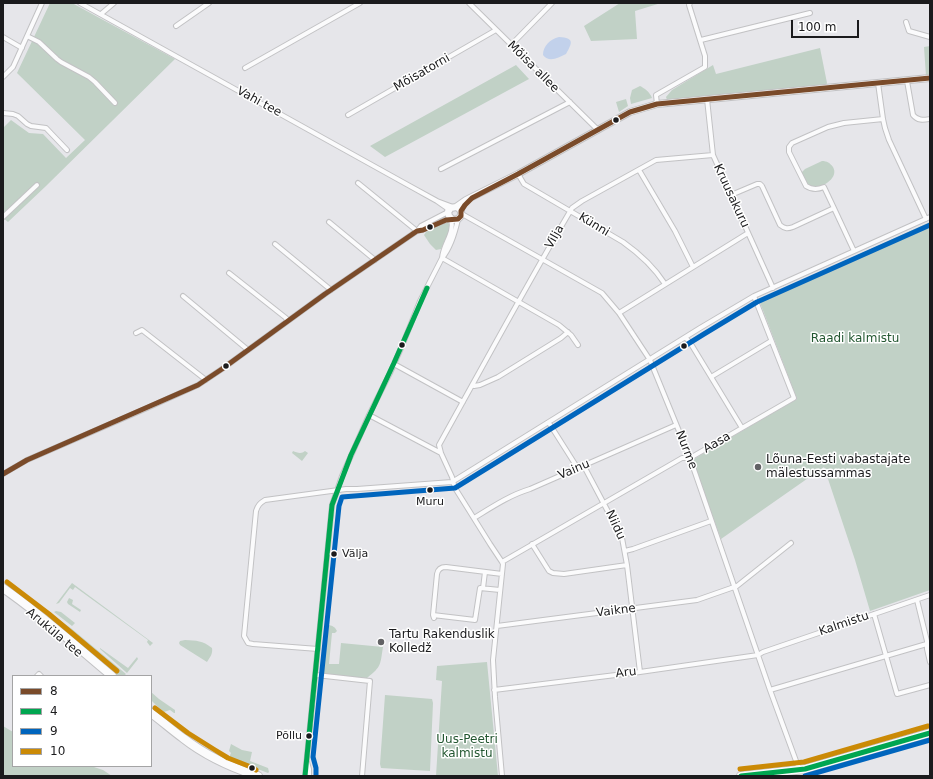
<!DOCTYPE html>
<meta charset="utf-8">
<style>
body{margin:0}
#map{position:relative;width:933px;height:779px;overflow:hidden;background:#e6e6ea;font-family:"DejaVu Sans",sans-serif}
canvas{display:block}
.frame{position:absolute;inset:0;border:4px solid #1b1b1d;pointer-events:none}
.legend{position:absolute;left:12px;top:675px;width:140px;height:92px;box-sizing:border-box;background:#fff;border:1px solid #a4a4a5;margin:0;padding:5px 7px;list-style:none;font-size:12px;color:#1b1b1d}
.legend li{display:flex;align-items:center;gap:8px;height:20px}
.legend b{width:20px;border:1px solid #a4a4a5}
.scale{position:absolute;left:791px;top:20px;width:68px;height:18px;box-sizing:border-box;border:2px solid #1b1b1d;border-top:0;padding-left:5px;font-size:12px;line-height:14px;white-space:nowrap;color:#1b1b1d;-webkit-text-stroke:3px #fff;paint-order:stroke}
</style>
<div id="map">
<canvas width="933" height="779"></canvas>
<div class="frame"></div>
<ul class="legend">
<li><b style="height:5px;background:#7a4b2a"></b>8</li>
<li><b style="height:5px;background:#00a651"></b>4</li>
<li><b style="height:5px;background:#0065bd"></b>9</li>
<li><b style="height:5px;background:#cb8a06"></b>10</li>
</ul>
<div class="scale">100 m</div>
</div>
<script>
const c = document.querySelector('canvas').getContext('2d');
c.lineJoin = 'round';
function fill(path, color) {
  c.fillStyle = color;
  c.fill(path, 'evenodd');
}
function stroke(path, color, width, dash) {
  c.strokeStyle = color;
  c.lineWidth = width;
  c.lineCap = dash ? 'butt' : 'round';
  c.setLineDash(dash || []);
  c.stroke(path);
}
function label(font, color, halo, rows, align = 'center') {
  c.font = font + ' "DejaVu Sans",sans-serif';
  c.lineWidth = 3;
  c.setLineDash([]);
  c.textBaseline = 'middle';
  c.strokeStyle = halo;
  c.fillStyle = color;
  for (const [text, x, y, turn = 0] of rows) {
    c.save();
    c.translate(x, y);
    c.rotate((+turn || 0) * Math.PI / 180);
    c.textAlign = isNaN(turn) ? turn : align;
    if (halo) c.strokeText(text, 0, 0);
    c.fillText(text, 0, 0);
    c.restore();
  }
}
fill(new Path2D(`
 M50,3H72L175,59L46,186L8,222L3,218V128L11,120L29,133L43,134L66,158L85,140L17,73Z
 M620,3H661L635,11L637,39L591,41L584,26Z
 M930,46V76H926L924,47Z
 M820,48L827,83L826,86L671,100H667L666,97L672,90L713,65L716,74Z
 M516,65L529,79L385,157L370,146Z
 M640,86C644,88 650,92 652,98L631,104L630,98L632,90Z
 M626,99L628,106L619,112L616,102Z
 M822,161C827,161 830,163 833,167C840,179 818,191 809,186C805,183 803,177 801,173L805,169Z
 M445,222C449,223 450,224 451,227L441,249L436,250L430,244L424,235L426,232Z
 M930,222V590L870,611L855,560L824,467L721,539L692,460L797,399L759,300Z
 M293,451C297,453 302,454 305,451L308,453L302,461L292,453Z
 M72,583L153,643L150,646L147,642L148,640L75,587L73,590L70,588L59,603L56,604Z
 M69,598L73,600L72,604L81,610L80,612L68,604L67,602Z
 M56,611L61,612L75,623L72,626L54,612Z
 M57,618L72,629L126,674L124,676H114L53,623Z
 M329,625C333,626 335,627 337,631L335,633H332L329,664H339L341,643L383,647C380,665 382,666 367,678L328,675L323,673Z
 M185,640C197,641 202,640 212,648C213,654 210,657 207,662L180,645L179,643L180,641Z
 M100,648L128,668L137,657L138,659L127,673L100,649Z
 M487,662L498,776H436L442,681L436,680L437,666Z
 M151,692L159,699L175,710V713H174L170,710L164,712L158,707L151,700Z
 M385,695L432,699L433,703L430,771L381,768L380,764Z
 M3,726L13,732V766H91L103,770L112,776H3Z
 M231,744L242,750L252,752L250,761L268,768L269,772L268,773L255,768V766L251,765V766C246,765 234,762 231,759C229,757 230,755 231,753L229,751Z`), '#c1d1c6');
fill(new Path2D(`
 M559,37C575,38 572,43 566,54C558,58 549,63 543,55C543,46 550,39 559,37Z`), '#c2d1eb');
stroke(new Path2D(`
 M151,706L160,713`), '#c2d1eb', 1.5);
const street = new Path2D(`
 M80,3L408,185L437,201L453,207
 M469,3L598,130
 M101,14L114,3
 M906,22L909,31L930,37
 M176,26L209,3
 M27,36L39,42L57,59L61,62L89,77L95,82L115,103
 M3,37L22,48
 M701,40L810,13
 M511,45L552,3
 M245,68L360,3
 M3,77L13,67L42,3
 M907,81L913,115C918,121 923,120 930,119
 M878,83L883,119L885,128L889,140L926,219
 M707,99L713,155L773,288
 M657,104L656,95L705,67V56L689,5L690,3
 M3,113L13,114L18,116L27,124L31,126L46,128L67,150
 M348,115L496,30
 M441,169L570,102
 M639,170L675,231L693,267
 M518,174L524,184L623,242C640,254 654,267 665,284
 M358,183L417,231
 M731,195L757,184H760L762,186L780,225C785,229 788,229 793,227L834,208
 M462,214L602,293L619,313L650,360L690,458L770,690L799,769
 M3,217L37,185
 M329,222L375,260
 M417,231C429,229 439,221 451,219C455,233 443,244 442,258
 M275,244L331,290
 M854,251L833,206L824,187C817,190 812,190 806,186L789,152V147L792,143L828,127L844,123L883,119
 M442,258L559,325L571,335L578,345
 M229,273L286,318L287,321
 M183,296L248,350
 M619,313L748,233
 M136,333L142,330L206,380
 M686,338L691,344L742,428
 M394,364L463,402
 M711,377L771,341
 M472,385L474,386L480,385L498,377L561,338L568,332
 M369,415L441,453L452,477L455,488L490,544L502,562L503,564L493,660L495,697L502,776
 M549,423L575,464L577,467L585,468L586,470L622,538L627,565L640,672
 M441,453L439,445C483,366 526,286 572,208L582,201L656,160L713,155
 M3,474L27,460L147,408L198,385L222,369L325,294L417,231L421,226L448,212L447,208L437,201
 M474,518C492,507 510,495 530,489L676,425
 M532,544L549,571L553,573L564,574L627,565
 M625,551L633,549L711,521
 M502,562L682,458H690L794,398L754,296
 M483,588L485,572
 M917,600L927,641V649L930,662
 M874,614L897,694L930,685
 M433,615L437,574C438,569 441,567 446,567L502,574
 M434,618L433,615L475,620L480,588L500,590
 M497,626L697,600L737,586L791,543
 M318,649L253,644L248,643L244,636L256,511C258,505 260,503 265,500L346,489H357L452,482L700,328L754,296L930,217
 M316,675L370,681L362,776
 M37,676L39,674L41,676
 M494,690L640,672L758,655L763,652L930,595
 M770,690L930,643
 M307,762L309,769V776
 M305,776L332,505L342,476L369,415L390,373L402,346L420,301L442,258C451,247 455,233 458,219`);
const secondary = new Path2D(`
 M456,207C462,209 463,215 458,219L453,220L449,216L448,212L451,208L456,207L466,200L518,174L630,112L657,104L930,78`);
const highway = new Path2D(`
 M3,588C41,614 76,646 112,676
 M151,713C162,721 172,730 183,738C206,756 230,767 258,776
 M741,776L805,769L930,733`);
stroke(street, '#c2c2c4', 6);
stroke(secondary, '#c2c2c4', 8);
stroke(highway, '#c2c2c4', 10);
stroke(street, '#fbfbfc', 4);
stroke(secondary, '#fbfbfc', 6);
stroke(highway, '#fbfbfc', 8);
stroke(new Path2D(`
 M3,474L27,460L198,385L222,369L325,294L417,231L423,230L446,220L458,219L461,216V211L465,205L472,198L518,174L630,112L657,104L930,78`), '#7a4b2a', 5);
stroke(new Path2D(`
 M305,776L332,505L351,455L394,363L427,288
 M741,776L805,769L930,733`), '#00a651', 5);
stroke(new Path2D(`
 M316,776V768L313,757L339,506L342,497L455,488L704,334L757,302L930,225
 M805,776L930,740`), '#0065bd', 5);
stroke(new Path2D(`
 M7,582L49,614L117,671
 M155,708L188,733L215,750L228,758L251,767L256,770
 M740,769L804,762L928,726`), '#cb8a06', 5);
for (const [x, y, r, color] of [
 [616,120,3.5,"#1b1b1d"],
 [430,227,3.5,"#1b1b1d"],
 [402,345,3.5,"#1b1b1d"],
 [684,346,3.5,"#1b1b1d"],
 [226,366,3.5,"#1b1b1d"],
 [758,467,4,"#626265"],
 [430,490,3.5,"#1b1b1d"],
 [334,554,3.5,"#1b1b1d"],
 [381,642,4,"#626265"],
 [309,736,3.5,"#1b1b1d"],
 [252,768,3.5,"#1b1b1d"]
]) {
  const dot = new Path2D();
  dot.arc(x, y, r, 0, 2 * Math.PI);
  c.fillStyle = color;
  c.fill(dot);
  stroke(dot, '#fff', 1.5);
}
label('11px', '#1b1b1d', '#fff', [
 ["Muru",430,502],
 ["Välja",342,554,"left"],
 ["Põllu",302,736,"right"]
]);
label('12px', '#1b1b1d', '#fff', [
 ["Mõisa allee",533,67,45],
 ["Mõisatorni",422,73,-30],
 ["Vahi tee",259,102,29],
 ["Kruusakuru",731,196,65],
 ["Künni",594,225,31],
 ["Vilja",555,237,-60],
 ["Aasa",717,443,-30],
 ["Nurme",686,450,69],
 ["Vainu",574,470,-23],
 ["Niidu",615,525,65],
 ["Vaikne",616,611,-7],
 ["Kalmistu",844,624,-19],
 ["Aruküla tee",54,633,40],
 ["Aru",626,673,-7]
]);
label('12px', '#225630', '#fff', [
 ["Raadi kalmistu",855,339],
 ["Uus-Peetri",467,740],
 ["kalmistu",467,754]
]);
label('12px', '#1b1b1d', '#fff', [
 ["Lõuna-Eesti vabastajate",766,460],
 ["mälestussammas",766,474],
 ["Tartu Rakenduslik",389,635],
 ["Kolledž",389,649]
], 'left');
</script>
